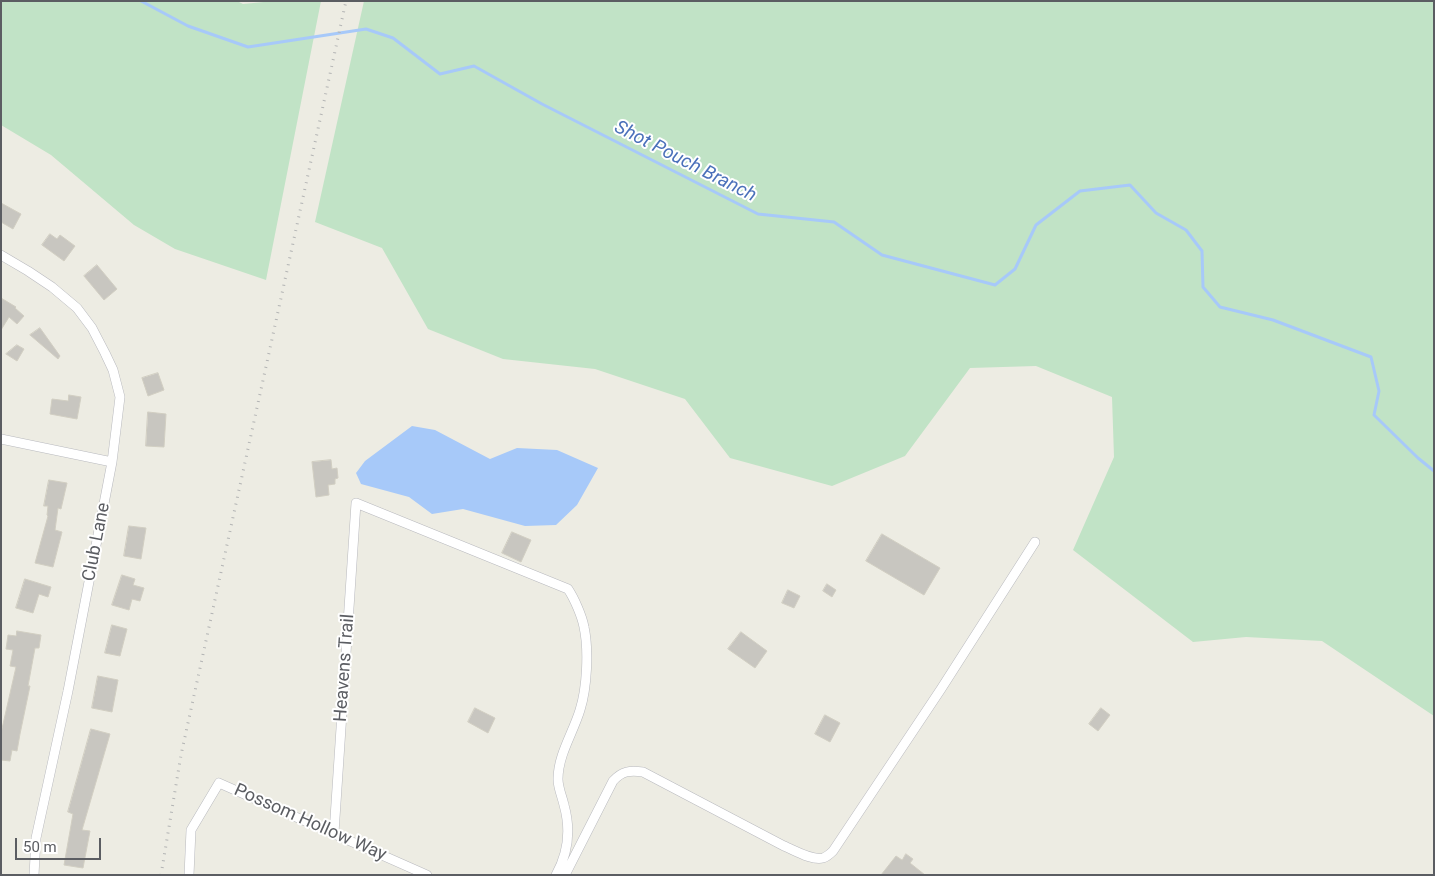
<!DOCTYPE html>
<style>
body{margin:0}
#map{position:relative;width:1435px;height:876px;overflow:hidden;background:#edece3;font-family:Roboto,sans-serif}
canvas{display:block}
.frame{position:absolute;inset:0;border:2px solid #5b5d62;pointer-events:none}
.scale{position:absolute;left:15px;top:838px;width:86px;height:22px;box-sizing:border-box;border:2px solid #5b5d62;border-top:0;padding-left:6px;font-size:15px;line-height:18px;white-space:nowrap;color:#5b5d62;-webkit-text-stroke:4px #fff;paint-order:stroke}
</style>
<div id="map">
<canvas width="1435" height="876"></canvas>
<div class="frame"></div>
<div class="scale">50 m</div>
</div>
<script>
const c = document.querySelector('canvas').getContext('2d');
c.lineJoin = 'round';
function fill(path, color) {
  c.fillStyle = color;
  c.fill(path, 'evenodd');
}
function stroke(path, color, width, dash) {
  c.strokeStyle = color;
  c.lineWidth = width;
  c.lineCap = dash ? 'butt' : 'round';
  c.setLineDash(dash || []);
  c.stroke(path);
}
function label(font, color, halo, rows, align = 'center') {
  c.font = font + ' Roboto,sans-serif';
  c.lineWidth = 4;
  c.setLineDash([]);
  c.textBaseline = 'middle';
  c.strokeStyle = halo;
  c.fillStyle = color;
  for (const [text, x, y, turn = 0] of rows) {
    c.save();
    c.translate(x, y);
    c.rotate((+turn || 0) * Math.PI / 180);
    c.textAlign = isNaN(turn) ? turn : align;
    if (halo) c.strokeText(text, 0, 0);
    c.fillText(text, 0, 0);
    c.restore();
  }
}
fill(new Path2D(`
 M1,1H237L243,4L274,1H321L266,280L175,249L134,225L51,155L1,125Z
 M364,1H1434V716L1322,641L1246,637L1193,642L1073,550L1114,457L1112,397L1036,366L970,368L905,456L832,486L730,458L685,399L595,369L503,359L428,329L382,248L315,222Z`), '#c1e3c6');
fill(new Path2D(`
 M412,426L435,430L490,459L517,448L557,450L598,468L577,505L556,525L525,526L463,509L432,514L409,497L361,484L356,473L365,461Z`), '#a7c9f9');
stroke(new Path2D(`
 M141,1L188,26L248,47L366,29L393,38L440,74L474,66L542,104L758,214L834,222L882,255L995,285L1015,269L1036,225L1080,191L1130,185L1156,213L1186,230L1202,251L1203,287L1220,307L1273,320L1371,357L1379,391L1374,415L1418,458L1434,471`), '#a7c9f9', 3);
const building = new Path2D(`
 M1,203L21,214L13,229L1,222Z
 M50,234L57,239L60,235L75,246L64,261L42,245Z
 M97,265L117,289L104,300L84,276Z
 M1,298L16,307L15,308L24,316L17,324L9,317L1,330Z
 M40,328L60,356L58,359L30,335Z
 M17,345L24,349L17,361L6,354Z
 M158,373L164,390L148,396L142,378Z
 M69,395L81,397L77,419L50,414L52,399L68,401Z
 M148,412L166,414L164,447L146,446Z
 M331,460L332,469L337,468L338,478L335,479V484L328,485L329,495L316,497L312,462Z
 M49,480L67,483L61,509L58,508L55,530L62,532L53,567L35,563L48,516L47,515L48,506H44Z
 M129,526L146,528L141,559L124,556Z
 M512,532L531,540L521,562L502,553Z
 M882,534L940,568L924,595L866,561Z
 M122,575L135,579L133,585L144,588L140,601L132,599L129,610L112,605Z
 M25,579L51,587L48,597L39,594L33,613L16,608Z
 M827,584L836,590L832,597L823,591Z
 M788,590L800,596L794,608L782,603Z
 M112,625L127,629L120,656L105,653Z
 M17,631L41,635L39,648H35L28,686H30L20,734L17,751L12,750L10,761L1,760V733L16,667L10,666L13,650L6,649L8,635L16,636Z
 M741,632L767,651L755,668L728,649Z
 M98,676L118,680L112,712L92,708Z
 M475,708L495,718L488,733L468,722Z
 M1101,708L1110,715L1098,731L1089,724Z
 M825,715L840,723L830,742L815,734Z
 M91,729L110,734L82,830L90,831L83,868L64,865L73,814L68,812Z
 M906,854L913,859L910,863L925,875H881L896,856L902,860Z`);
fill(building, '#c8c6c0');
stroke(building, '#d1cec2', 1);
const minor = new Path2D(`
 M1,255L28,271L52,287L77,308L92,328L105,353L113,370L120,397L112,462L68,691L36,838L34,875
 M1,439L112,462
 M334,833L356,503L568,589C574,598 582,616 584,627C589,650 587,688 580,710C573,733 558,755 558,779C558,788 562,796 564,805C571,830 569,852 556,875
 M189,875L191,830L219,783L427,875
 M565,875L613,781C622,771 630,770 643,772L784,846C794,850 812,861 823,858C826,857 830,854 833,851L941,689L1035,542`);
stroke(minor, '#b8b9be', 10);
stroke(minor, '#fff', 9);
stroke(new Path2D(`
 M161,875L181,755L346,1`), '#b3b4b4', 3, [1, 6]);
label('18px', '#5b5d62', '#fff', [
 ["Club Lane",97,542,-79],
 ["Heavens Trail",345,668,-86],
 ["Possom Hollow Way",310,823,24]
]);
label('italic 19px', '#4b71ba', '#fff', [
 ["Shot Pouch Branch",685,162,27]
]);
</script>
